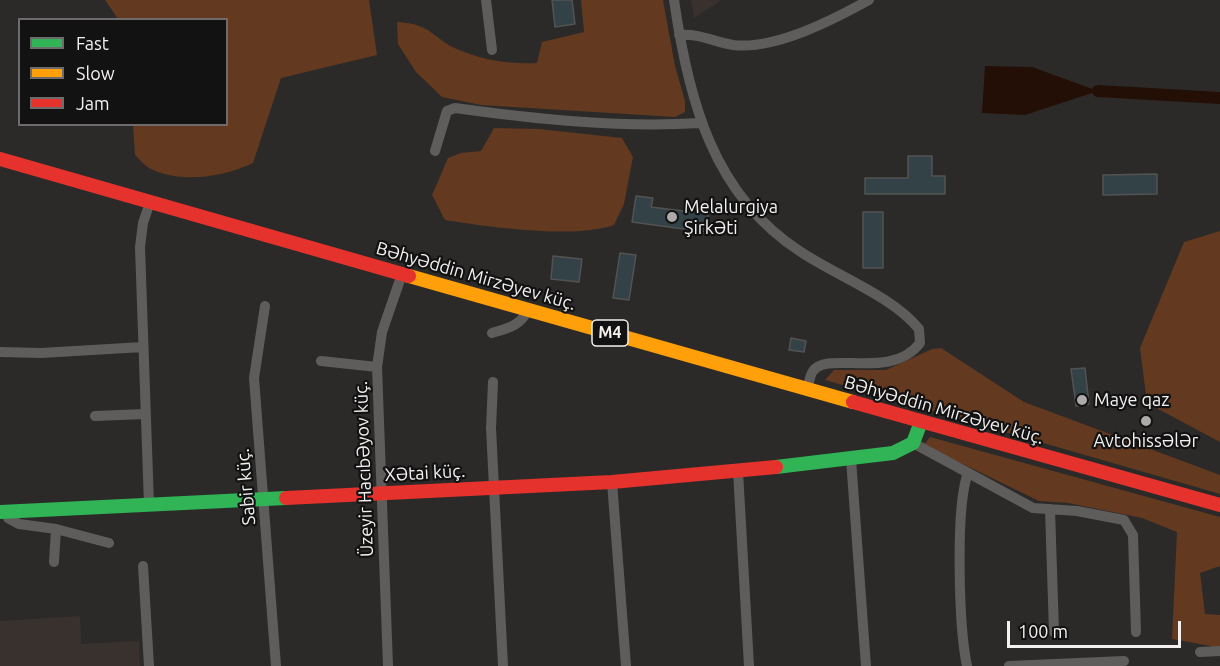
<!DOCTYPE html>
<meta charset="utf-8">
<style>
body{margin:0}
#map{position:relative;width:1220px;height:666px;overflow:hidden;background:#2b2a29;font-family:Ubuntu,sans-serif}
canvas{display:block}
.legend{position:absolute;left:18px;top:18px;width:210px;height:108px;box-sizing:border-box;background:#131212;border:2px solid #6d6b6b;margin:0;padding:8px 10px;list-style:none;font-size:18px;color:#f3f1f0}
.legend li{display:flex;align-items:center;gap:12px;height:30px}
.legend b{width:30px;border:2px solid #6d6b6b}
.scale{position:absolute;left:1007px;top:621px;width:174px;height:27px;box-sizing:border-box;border:3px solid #f3f1f0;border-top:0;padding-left:8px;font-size:18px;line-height:21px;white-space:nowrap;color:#f3f1f0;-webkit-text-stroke:4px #131212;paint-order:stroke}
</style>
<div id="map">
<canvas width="1220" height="666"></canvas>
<ul class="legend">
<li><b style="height:8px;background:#30b455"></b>Fast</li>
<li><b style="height:8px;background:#ff9f0a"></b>Slow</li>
<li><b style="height:8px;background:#e5322d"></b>Jam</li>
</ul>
<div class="scale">100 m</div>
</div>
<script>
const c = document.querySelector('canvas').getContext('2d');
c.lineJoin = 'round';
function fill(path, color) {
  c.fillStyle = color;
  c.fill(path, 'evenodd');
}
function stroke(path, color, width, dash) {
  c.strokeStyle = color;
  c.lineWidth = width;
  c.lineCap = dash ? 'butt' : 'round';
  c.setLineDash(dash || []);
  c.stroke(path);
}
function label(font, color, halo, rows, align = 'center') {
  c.font = font + ' Ubuntu,sans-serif';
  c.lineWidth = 4.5;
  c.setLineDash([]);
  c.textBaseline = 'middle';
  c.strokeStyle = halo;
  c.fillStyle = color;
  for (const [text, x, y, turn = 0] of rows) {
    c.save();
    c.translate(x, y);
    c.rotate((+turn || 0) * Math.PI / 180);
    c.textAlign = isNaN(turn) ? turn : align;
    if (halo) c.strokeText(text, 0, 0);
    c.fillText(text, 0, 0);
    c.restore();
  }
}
fill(new Path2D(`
 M691,0H722L694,18Z
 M80,616L81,644L139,641L140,666H0V621Z`), '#39312e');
fill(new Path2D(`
 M105,0H369L377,55L281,78L253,163C224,177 179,184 149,168C144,165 139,159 135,155L133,125L226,124V20L118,19Z
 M581,0H663L675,66L685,101V112L675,117L481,105L442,97L416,72L398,44L397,22C433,24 431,38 459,50C487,61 508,64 537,63L542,42L584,32Z
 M494,128L539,129L622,138L633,157L624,204L614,225C574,239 488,227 445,220L432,195L448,158L461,153L481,151Z
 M1220,231V442L1147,403L1140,348L1184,242Z
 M941,348L1024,402L1220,475V494L825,380L834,370H886L932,349Z
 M930,437L1220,517V566L1200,573L1205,614L1220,615V656L1211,646L1172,639L1177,532L1142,518L1068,503L1039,501L924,445Z`), '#63391f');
fill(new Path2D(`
 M985,66L1032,67L1098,91L1025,115L982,113Z`), '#230f06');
stroke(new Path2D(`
 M1098,91L1220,98`), '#230f06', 12);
const building = new Path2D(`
 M552,0H572L575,24L555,27Z
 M908,156H932V176H945V194H865V178H908Z
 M1157,174V194L1103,195V175Z
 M636,196L653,198L651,207L691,212L693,202L710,205L706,232L632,222Z
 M863,212H883V268H863Z
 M620,253L636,255L629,300L613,298Z
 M553,256L582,259L579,282L551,279Z
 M791,338L806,341L804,352L789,350Z
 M1085,368L1089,404L1076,406L1071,369Z`);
fill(building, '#334247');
stroke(building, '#535353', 1.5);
stroke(new Path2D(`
 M486,0L492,50
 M674,0C688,97 712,195 801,252C837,276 892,296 919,329L920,343C891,381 828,350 813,371C810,375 809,383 807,389
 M679,35C699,33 714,42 733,45C775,50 833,20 869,0
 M435,151L447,111L455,108C535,119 619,128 700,123
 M265,306L254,378L276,666
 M492,333C508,328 520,326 528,310
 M0,352L41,353L143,347
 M321,361L377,367
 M493,382L491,428L503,666
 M95,416L145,414
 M913,443L1033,508L1077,511L1124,520L1133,535L1136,632
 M851,459L866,666
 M738,471L749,666
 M612,482L626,666
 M149,505L140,247L143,223L150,202
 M1050,509L1054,632
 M7,511L8,518L19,524L56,529L109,543
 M54,562L56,529
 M143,566L149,666
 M1200,652L1220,651
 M388,666L377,367L382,332L402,274
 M967,666C959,628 955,507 968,473
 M1009,666L1124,661`), '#5e5d5c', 10);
stroke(new Path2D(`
 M776,467L893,453L913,443L921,422
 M0,512L286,498`), '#30b455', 14);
stroke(new Path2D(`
 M409,276L853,402`), '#ff9f0a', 14);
stroke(new Path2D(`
 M0,159L409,276
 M853,402L1220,505
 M286,498L612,482L776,467`), '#e5322d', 14);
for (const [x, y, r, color] of [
 [672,217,6,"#adabaa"],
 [1082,400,6,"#adabaa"],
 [1146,421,6,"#adabaa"]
]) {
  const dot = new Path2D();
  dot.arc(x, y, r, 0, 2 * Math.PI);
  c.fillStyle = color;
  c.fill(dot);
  stroke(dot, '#131212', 2);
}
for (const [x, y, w] of [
 [610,333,36]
]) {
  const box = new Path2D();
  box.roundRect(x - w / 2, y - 13, w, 26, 4.5);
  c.fillStyle = '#131212';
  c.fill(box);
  stroke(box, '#f3f1f0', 1.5);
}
label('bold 16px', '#f3f1f0', null, [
 ["M4",610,333]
]);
label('18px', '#f3f1f0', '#131212', [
 ["Melalurgiya",684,207],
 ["Şirkəti",684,228],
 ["Maye qaz",1094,400],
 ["Avtohissələr",1146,441,"center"]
], 'left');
label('18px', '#f3f1f0', '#131212', [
 ["Bəhyəddin Mirzəyev küç.",476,276,16],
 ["Bəhyəddin Mirzəyev küç.",944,410,16],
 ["Üzeyir Hacıbəyov küç.",364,469,-92],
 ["Xətai küç.",425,473,-3],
 ["Sabir küç.",246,487,-95]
]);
</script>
